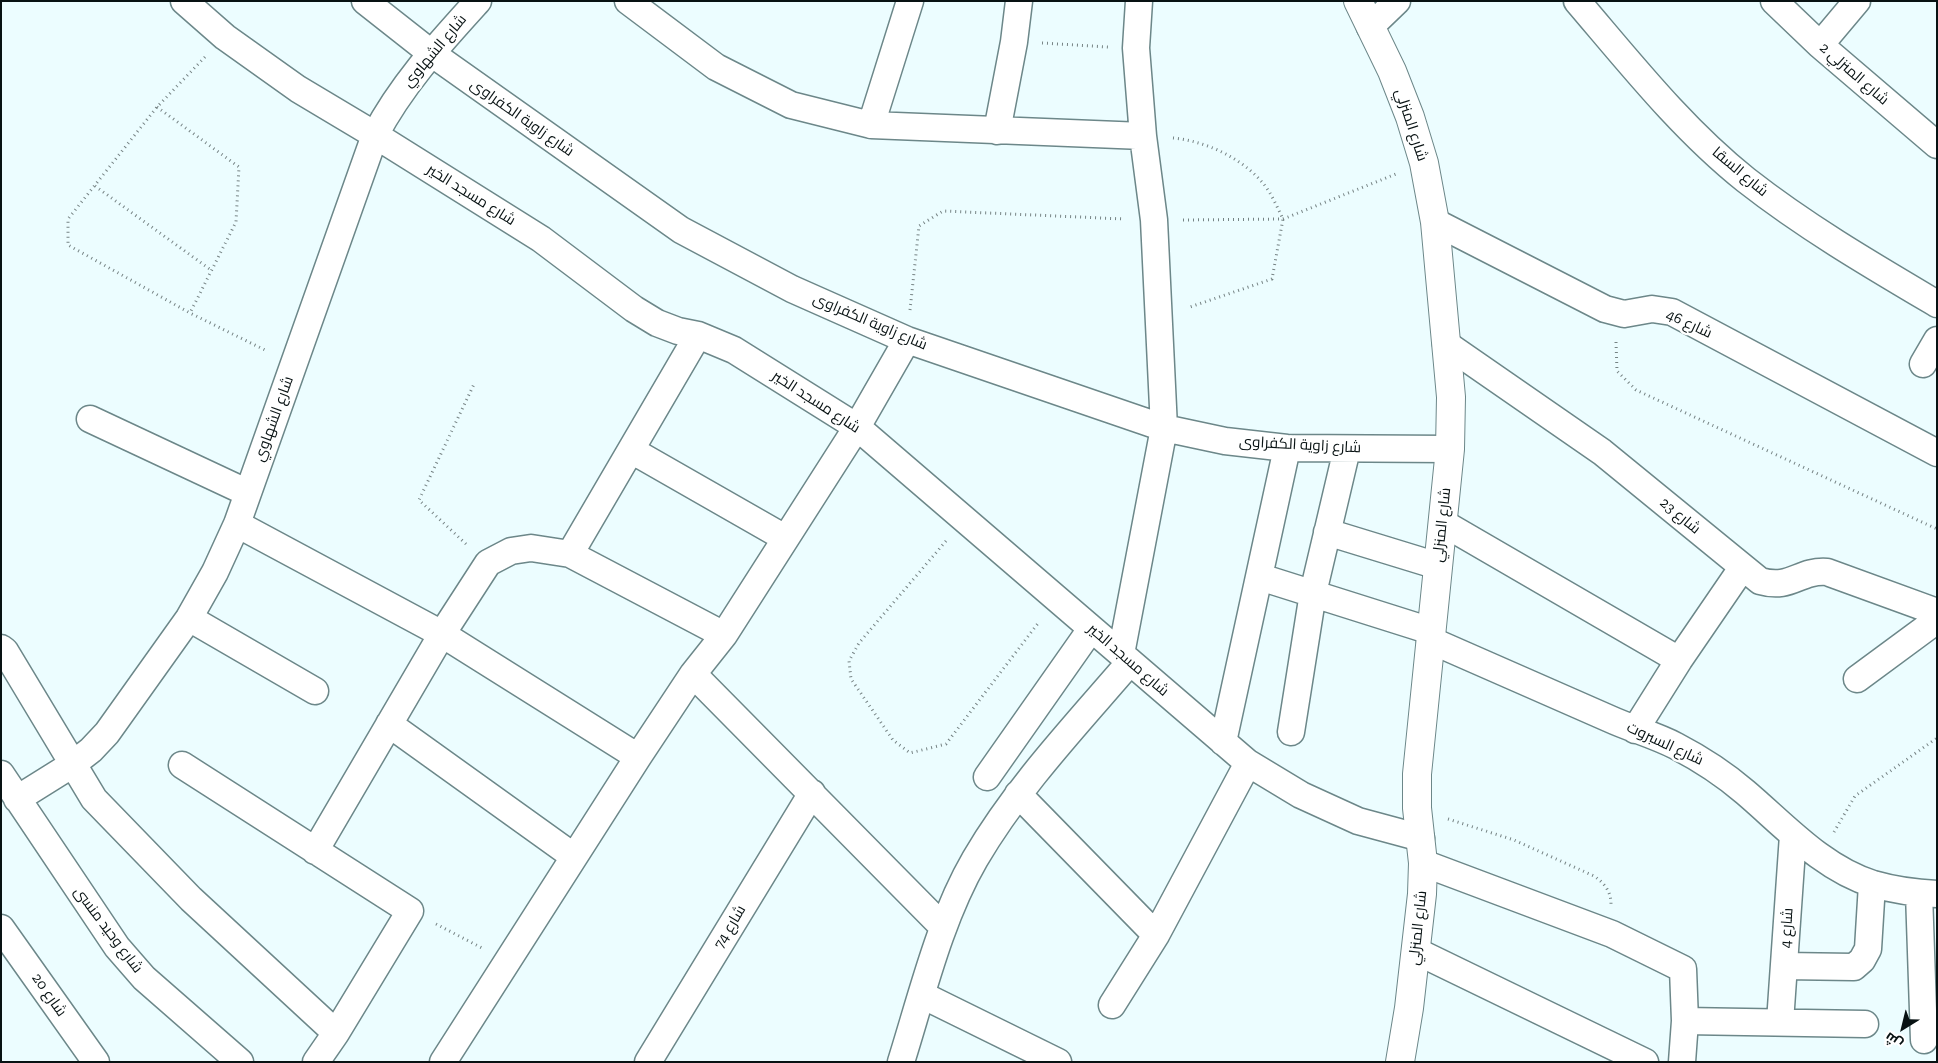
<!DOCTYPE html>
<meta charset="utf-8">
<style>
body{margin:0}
#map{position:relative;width:1938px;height:1063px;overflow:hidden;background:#ecfdff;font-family:"Zilla Slab",Cairo,serif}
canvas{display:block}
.frame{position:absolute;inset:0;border:2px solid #081213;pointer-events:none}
.north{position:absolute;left:1878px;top:1003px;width:50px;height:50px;-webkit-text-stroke:4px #fff;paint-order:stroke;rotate:216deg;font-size:14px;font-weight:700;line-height:20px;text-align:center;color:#081213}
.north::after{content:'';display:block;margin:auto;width:18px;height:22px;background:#081213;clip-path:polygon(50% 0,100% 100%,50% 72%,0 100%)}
</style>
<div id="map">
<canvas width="1938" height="1063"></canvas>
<div class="frame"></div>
<div class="north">ش</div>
</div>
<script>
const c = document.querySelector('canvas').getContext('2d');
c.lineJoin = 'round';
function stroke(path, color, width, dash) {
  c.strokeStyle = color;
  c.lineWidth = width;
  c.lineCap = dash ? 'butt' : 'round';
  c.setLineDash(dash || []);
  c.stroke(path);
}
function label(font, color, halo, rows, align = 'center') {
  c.font = font + ' "Zilla Slab",Cairo,serif';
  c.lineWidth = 5;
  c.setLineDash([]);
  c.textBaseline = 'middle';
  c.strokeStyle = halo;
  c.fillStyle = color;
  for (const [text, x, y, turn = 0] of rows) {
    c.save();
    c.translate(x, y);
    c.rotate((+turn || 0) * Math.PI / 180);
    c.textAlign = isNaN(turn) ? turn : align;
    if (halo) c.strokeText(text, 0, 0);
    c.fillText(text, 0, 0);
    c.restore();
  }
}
const minor = new Path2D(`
 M184,1L225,37L298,89L375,135L541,239L634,309L657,323L678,331L698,335L734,350L857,427L1248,763L1301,795L1358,821L1421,838
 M365,1L431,53L681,230L792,289L907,340L1164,428L1225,441L1287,448L1450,449
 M628,1L716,67L791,105L871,125L1143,136
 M1577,1C1630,63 1682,129 1746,180C1806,227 1871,265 1937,304
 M1774,1L1820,45L1937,145
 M1370,27L1397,1
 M1820,45L1857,1
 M871,125L910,1
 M997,131L1014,42L1019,1
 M1435,222L1605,309L1624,314L1652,309L1672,312L1937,453
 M1446,344L1602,452L1760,581C1792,590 1798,570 1827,572L1937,612
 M1923,364L1937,340
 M90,419L248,493
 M631,450L785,538
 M1443,523L1679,660
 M237,524L442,634L638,757
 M1327,532L1438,566
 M570,554L698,335
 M1260,577L1431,631
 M189,618L315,691
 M1430,640C1490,666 1550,693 1610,719C1632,729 1655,735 1676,746C1701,759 1724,774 1745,792C1785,826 1822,868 1873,884C1894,890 1915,893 1937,894
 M1,648L5,651L94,799L191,899L336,1033
 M1121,654L1164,428L1154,220L1143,136L1136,48L1139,1
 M693,674L943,927
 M1857,679L1937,620
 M389,724L573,856
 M1635,730L1679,660L1742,568
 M1291,732L1313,593L1347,449
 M1223,742L1287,448
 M182,765L410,911L336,1033L316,1062
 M1,774L117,947L144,978L240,1062
 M987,777L1091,629
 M1018,794L1156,935
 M17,799L73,764L91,750L107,733L189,618L215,572L237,524L375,135C402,84 439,44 478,1
 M315,851L442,634L488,563L511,551L531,548L570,554L724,635
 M1423,863L1612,934L1683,969L1685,1021L1682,1062
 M1919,893L1924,1040
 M1,928L96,1062
 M1416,951L1645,1062
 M1784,966L1854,967L1862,960L1868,949L1872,884
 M922,995L1058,1062
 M1112,1005L1156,935L1248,763
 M1685,1021L1865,1024
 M1780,1022L1793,835
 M443,1062L638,757L693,674L724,635L857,427L907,340
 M648,1062L812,793
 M901,1062C922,995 940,919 975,859C1017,787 1076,725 1130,662`);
const tertiary = new Path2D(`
 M1358,1L1392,71L1410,117L1424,163L1435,222L1451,397L1450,449L1417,774V808L1423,863L1422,894L1409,1008L1400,1062`);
stroke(minor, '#6c8789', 29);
stroke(tertiary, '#6c8789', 30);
stroke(new Path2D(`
 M1042,43L1108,47
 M205,57L157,107L68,219V245L190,313L267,351
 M157,107L239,167L236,222L190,313
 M1173,138C1205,141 1240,157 1262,182C1271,192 1277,207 1283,219L1272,279L1187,308
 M95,186L211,270
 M1183,220L1283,219L1396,174
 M910,310L919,226L943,211L1124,219
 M1616,342L1617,371L1636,390L1937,529
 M946,541L859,643L849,661L851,679L893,740L910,753L946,744L1039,622
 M466,544L419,500L475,382
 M1448,819L1514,840L1594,876C1604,883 1611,891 1611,904
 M1834,832L1855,796L1937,738
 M436,924L482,948`), '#768384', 3, [1, 4]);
stroke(minor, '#fff', 26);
stroke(tertiary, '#fff', 28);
label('15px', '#081213', '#fff', [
 ["شارع الشهاوي",435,51,-50],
 ["شارع المنزلي 2",1854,74,41],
 ["شارع زاوية الكفراوى",522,118,35],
 ["شارع المنزلي",1411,125,72],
 ["شارع السقا",1740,172,40],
 ["شارع مسجد الخير",471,195,32],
 ["شارع زاوية الكفراوى",870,322,23],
 ["شارع 46",1689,324,25],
 ["شارع مسجد الخير",816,402,33],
 ["شارع الشهاوي",274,419,-70],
 ["شارع زاوية الكفراوى",1300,445,3],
 ["شارع 23",1680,516,40],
 ["شارع المنزلي",1442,525,-84],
 ["شارع مسجد الخير",1128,660,41],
 ["شارع السبروت",1665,744,25],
 ["شارع 74",730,927,-59],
 ["شارع المنزلي",1418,928,-84],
 ["شارع 4",1787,928,-86],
 ["شارع وحيد منسى",108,930,53],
 ["شارع 20",49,995,55]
]);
</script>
